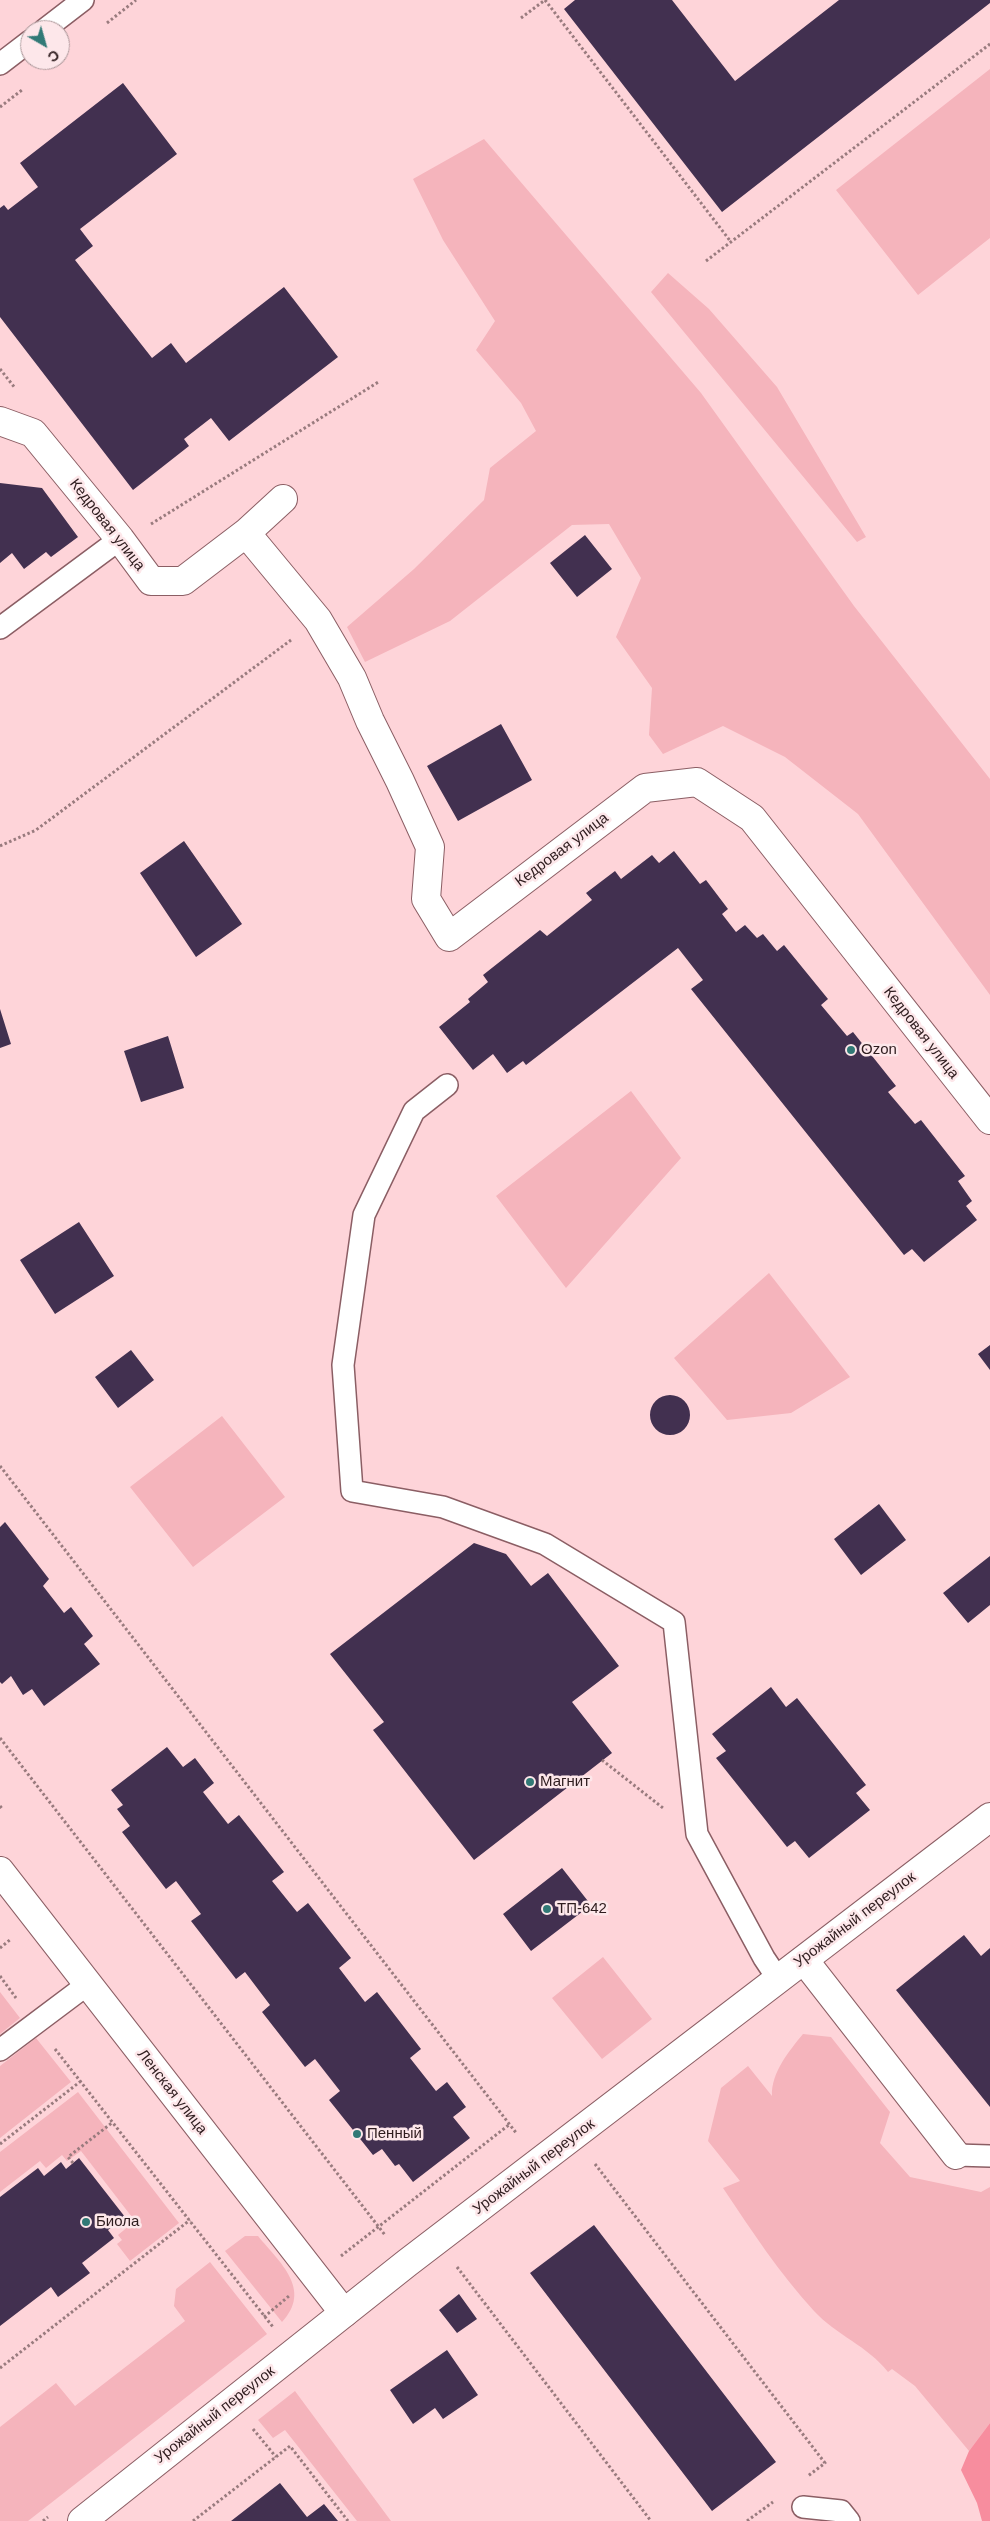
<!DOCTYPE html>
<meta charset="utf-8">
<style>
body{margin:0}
#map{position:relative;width:990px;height:2521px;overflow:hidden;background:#fed4d9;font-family:Arial,sans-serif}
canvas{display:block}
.north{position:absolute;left:20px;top:20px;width:50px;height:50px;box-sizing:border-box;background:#fde7ea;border:1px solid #aa9698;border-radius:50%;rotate:142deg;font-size:14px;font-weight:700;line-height:20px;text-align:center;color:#2e1c1e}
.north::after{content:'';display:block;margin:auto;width:18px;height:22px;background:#317976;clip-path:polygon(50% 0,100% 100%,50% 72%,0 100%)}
</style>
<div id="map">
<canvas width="990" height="2521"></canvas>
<div class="north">С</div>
</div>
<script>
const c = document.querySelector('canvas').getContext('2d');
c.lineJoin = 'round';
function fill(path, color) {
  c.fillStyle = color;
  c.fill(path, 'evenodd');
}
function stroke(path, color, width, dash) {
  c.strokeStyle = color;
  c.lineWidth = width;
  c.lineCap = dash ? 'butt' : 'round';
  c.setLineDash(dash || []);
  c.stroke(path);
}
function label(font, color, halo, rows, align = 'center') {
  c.font = font + ' Arial,sans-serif';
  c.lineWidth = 5;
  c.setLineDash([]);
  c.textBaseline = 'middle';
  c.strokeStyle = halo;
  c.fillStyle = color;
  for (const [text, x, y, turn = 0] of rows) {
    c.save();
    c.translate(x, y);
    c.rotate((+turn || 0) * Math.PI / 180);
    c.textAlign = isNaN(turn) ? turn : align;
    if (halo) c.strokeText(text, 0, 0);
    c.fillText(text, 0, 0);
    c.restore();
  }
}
fill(new Path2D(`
 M990,69V238L918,295L836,190Z
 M484,139L701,393L854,606L990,779V995L858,814L785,757L723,726L663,754L649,735L652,688L616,637L641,578L609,524L572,525L450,621L365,662L347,627L414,569L484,500L490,468L536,431L521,403L476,350L495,321L443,240L413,179Z
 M668,273L709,309L777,387L866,537L857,542L651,292Z
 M631,1091L681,1158L566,1288L496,1196Z
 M769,1273L850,1377L791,1413L727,1420L674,1358Z
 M222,1416L285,1497L193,1567L130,1487Z
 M603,1957L652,2019L602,2059L552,1998Z
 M0,1992L20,2018L0,2034Z
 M803,2034L831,2037L890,2112L880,2143L910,2177L981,2192L990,2187V2423L969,2451L915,2386L892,2369L888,2372C868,2346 836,2335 814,2311C780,2274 751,2230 723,2188L740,2181L708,2141L721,2088L748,2066L772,2096C771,2073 789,2051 803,2034Z
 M36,2038L71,2082L0,2138V2066Z
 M78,2092L179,2223L130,2261L117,2244L122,2240L118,2235L135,2221L81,2151L67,2161L62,2155L46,2168L40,2161L0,2192V2152Z
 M245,2236H258C279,2262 313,2289 282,2322L225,2251Z
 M210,2262L267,2334L28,2521H0V2427L56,2383L75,2406L185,2321L174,2306L176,2289Z
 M295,2391L391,2521H357L285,2430L273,2438L258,2420Z`), '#f5b4bc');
fill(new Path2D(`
 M990,2423V2521H982L977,2503L961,2470L969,2451Z`), '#f78d9e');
fill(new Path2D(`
 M575,0H672L735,81L839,0H990V3L722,212L564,9Z
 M123,83L177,154L80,229L93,246L75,260L152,358L171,343L186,363L284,287L338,357L229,441L211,418L184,439L189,446L133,490L0,317V208L4,205L8,210L38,187L20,163Z
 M0,483L42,488L78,537L51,557L46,552L24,569L12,553L0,563Z
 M585,535L612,569L577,597L550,563Z
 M501,724L532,780L458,821L427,766Z
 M184,841L242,924L196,957L140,873Z
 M674,851L700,884L706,880L728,909L722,914L736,932L745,925L757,938L763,934L777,951L784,945L828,999L821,1005L847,1036L853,1032L896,1086L888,1092L915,1124L921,1120L965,1176L958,1181L972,1201L966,1206L977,1220L924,1262L912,1249L904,1255L691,989L703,980L678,948L526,1065L523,1061L507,1073L493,1054L473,1070L439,1027L470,1002L468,999L488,982L483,975L540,930L547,936L592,900L586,893L615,871L621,879L652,855L659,863Z
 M0,1009L11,1044L0,1048Z
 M168,1036L184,1088L141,1102L124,1051Z
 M79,1222L114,1276L55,1314L20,1260Z
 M990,1345V1370L978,1354Z
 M131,1350L154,1380L118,1408L95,1377Z
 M650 1415a20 20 0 1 1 40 0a20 20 0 1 1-40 0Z
 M879,1504L906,1540L861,1575L834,1539Z
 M5,1522L49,1579L43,1586L64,1613L71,1607L93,1636L84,1644L100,1664L44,1706L32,1689L23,1695L11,1676L2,1684L0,1682V1527Z
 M474,1543L506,1554L531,1586L548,1573L619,1666L572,1702L612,1753L474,1860L373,1730L384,1722L330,1654Z
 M990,1556V1605L968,1623L943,1593Z
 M771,1687L786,1707L797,1698L866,1785L856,1793L870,1810L809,1858L795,1841L787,1847L716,1758L726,1751L712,1734Z
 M167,1747L183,1767L195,1758L214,1783L203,1792L228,1824L239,1815L284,1872L272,1881L297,1912L308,1903L351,1958L339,1968L365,2002L377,1992L421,2049L410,2058L436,2091L447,2082L466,2107L453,2117L470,2138L413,2182L399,2164L395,2166L382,2149L373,2155L329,2100L340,2091L315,2059L305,2067L262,2012L270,2005L245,1972L236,1979L191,1921L201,1914L176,1881L166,1889L122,1832L130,1826L117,1809L123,1805L111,1790Z
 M562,1868L591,1905L531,1951L503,1914Z
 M964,1935L981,1956L990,1948V2107L896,1990Z
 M79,2158L125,2217L108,2230L114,2238L82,2263L90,2273L58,2297L51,2287L0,2326V2197L38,2168L44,2176L61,2162L66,2169Z
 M594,2225L776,2462L712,2511L530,2273Z
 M459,2294L477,2319L457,2333L439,2310Z
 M447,2350L478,2395L443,2419L435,2408L413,2424L390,2390Z
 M280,2483L307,2517L324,2504L338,2521H231Z`), '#423050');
const service = new Path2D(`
 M44,30L83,0
 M0,64L30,41
 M0,628L120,539
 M447,1085L414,1111L364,1215L343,1365L352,1491L443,1507L545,1544L674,1622L697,1834L764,1958L778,1979
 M0,2050L88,1984
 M956,2155L990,2156
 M803,2507L841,2511L849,2521`);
const minor = new Path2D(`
 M0,421L33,433L120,539L151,581H183L246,533L283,499
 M246,533L318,620L352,678L370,721L400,781L430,847L426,899L449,937L645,788L697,782L752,818L990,1120
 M0,1871L344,2313
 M804,1960L956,2155`);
const tertiary = new Path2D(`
 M82,2521L407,2263L990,1817`);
stroke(service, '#8b5e64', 24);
stroke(minor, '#8b5e64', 30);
stroke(tertiary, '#8b5e64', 30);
stroke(new Path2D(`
 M545,0L731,242
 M521,18L545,0
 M107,23L136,0
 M52,66L60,60
 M0,107L22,90
 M706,261L990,44
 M0,369L15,388
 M151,524L380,381
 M0,846L36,830L291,640
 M0,1466L517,2134
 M0,1738L385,2235
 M602,1760L663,1808
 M0,1806L3,1810
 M0,1948L11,1939
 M0,1976L16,1998
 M55,2049L273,2327
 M0,2144L81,2081
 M73,2163L68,2157L113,2122
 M595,2164L825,2463L808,2476
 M341,2256L510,2124
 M457,2267L651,2521
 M264,2317L289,2296
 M0,2368L190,2220
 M253,2429L276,2457
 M43,2521L48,2517
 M193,2521L290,2446L348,2521
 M747,2521L773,2502`), '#997b7e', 3, [2.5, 2.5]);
stroke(service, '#fff', 21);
stroke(minor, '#fff', 28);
stroke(tertiary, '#fff', 28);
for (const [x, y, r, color] of [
 [851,1050,5,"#317976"],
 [530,1782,5,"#317976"],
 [547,1909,5,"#317976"],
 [357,2134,5,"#317976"],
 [86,2222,5,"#317976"]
]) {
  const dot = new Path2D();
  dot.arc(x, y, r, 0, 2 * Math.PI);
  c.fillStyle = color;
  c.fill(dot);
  stroke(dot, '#fde7ea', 2);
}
label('15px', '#2e1c1e', '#fde7ea', [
 ["Кедровая улица",107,525,52],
 ["Кедровая улица",562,850,-37],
 ["Кедровая улица",921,1033,52],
 ["Урожайный переулок",855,1920,-37],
 ["Ленская улица",172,2092,52],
 ["Урожайный переулок",534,2167,-37],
 ["Урожайный переулок",215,2415,-38]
]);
label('15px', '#2e1c1e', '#fde7ea', [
 ["Ozon",861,1050],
 ["Магнит",540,1782],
 ["ТП-642",557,1909],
 ["Пенный",367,2134],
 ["Биола",96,2222]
], 'left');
</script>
